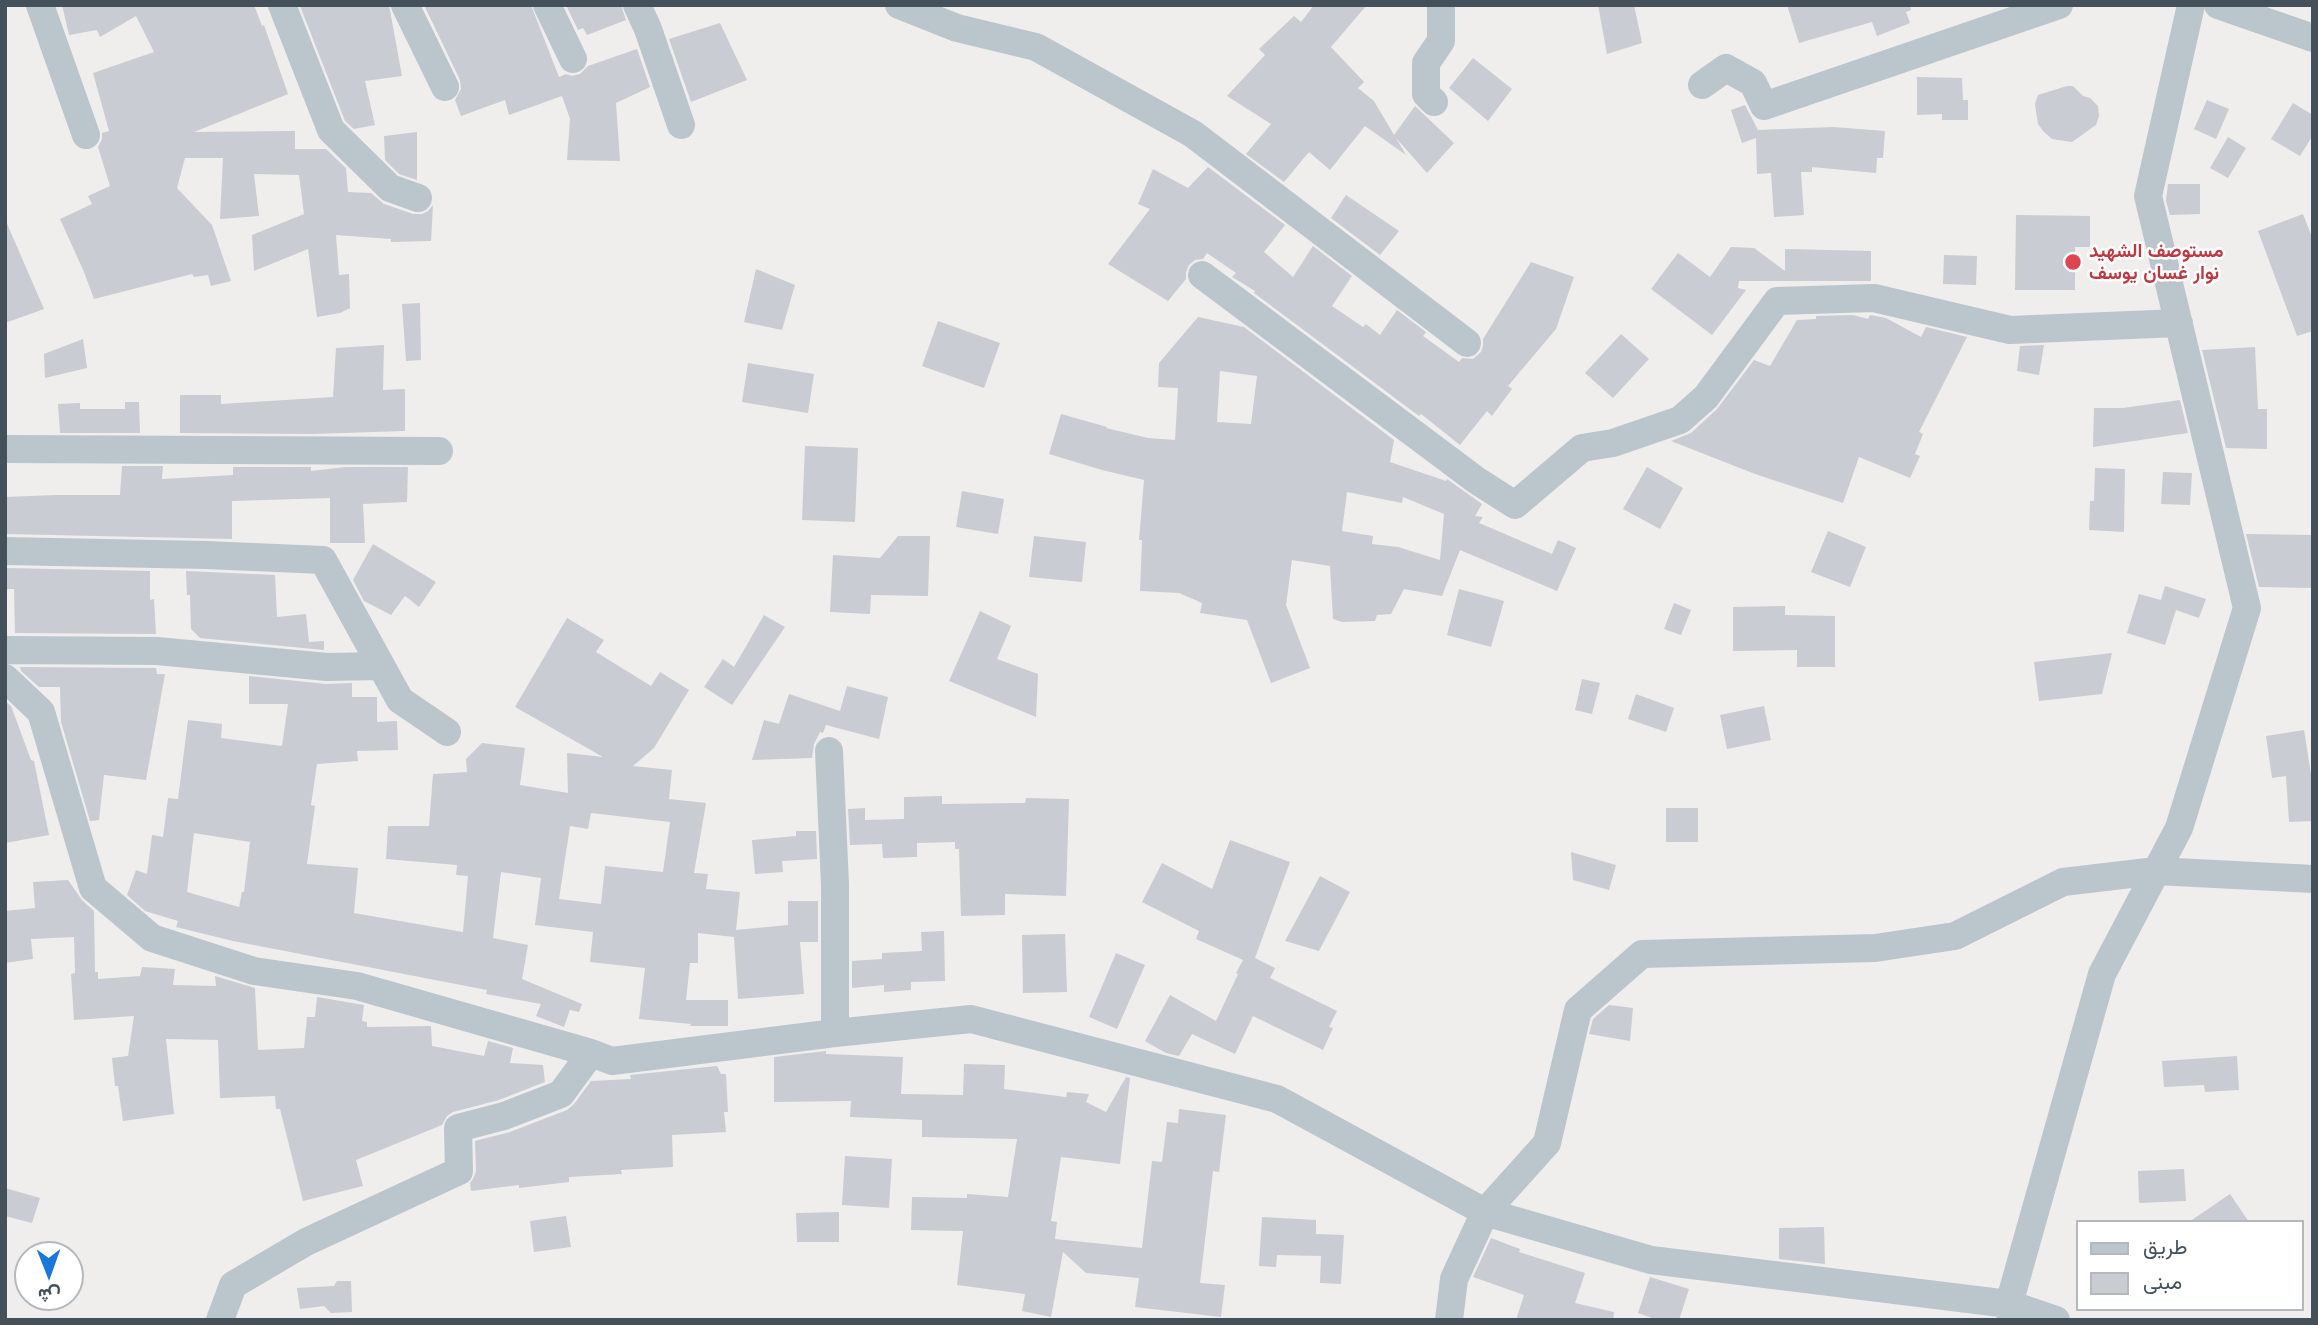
<!DOCTYPE html>
<meta charset="utf-8">
<style>
body{margin:0}
#map{position:relative;width:2318px;height:1325px;overflow:hidden;background:#f0eded;font-family:"Work Sans",Vazirmatn,sans-serif}
canvas{display:block}
.frame{position:absolute;inset:0;border:7px solid #45515a;pointer-events:none}
.legend{position:absolute;left:2076px;top:1220px;width:228px;height:91px;box-sizing:border-box;background:#fff;border:2px solid #b5b9bd;margin:0;padding:9px 12px;list-style:none;font-size:21px;color:#45515a}
.legend li{display:flex;align-items:center;gap:14px;height:35px}
.legend b{width:35px;border:2px solid #b5b9bd}
.north{position:absolute;left:14px;top:1241px;width:70px;height:70px;box-sizing:border-box;background:#fff;border:2px solid #b5b9bd;border-radius:50%;rotate:179deg;font-size:19px;font-weight:700;line-height:28px;text-align:center;color:#45515a}
.north::after{content:'';display:block;margin:auto;width:24px;height:32px;background:#1a78dc;clip-path:polygon(50% 0,100% 100%,50% 72%,0 100%)}
</style>
<div id="map">
<canvas width="2318" height="1325"></canvas>
<div class="frame"></div>
<ul class="legend">
<li><b style="height:9px;background:#bbc5cc"></b>طريق</li>
<li><b style="height:19px;background:#c9ccd2"></b>مبنى</li>
</ul>
<div class="north">ش</div>
</div>
<script>
const c = document.querySelector('canvas').getContext('2d');
c.lineJoin = 'round';
function fill(path, color) {
  c.fillStyle = color;
  c.fill(path, 'evenodd');
}
function stroke(path, color, width, dash) {
  c.strokeStyle = color;
  c.lineWidth = width;
  c.lineCap = dash ? 'butt' : 'round';
  c.setLineDash(dash || []);
  c.stroke(path);
}
function label(font, color, halo, rows, align = 'center') {
  c.font = font + ' "Work Sans",Vazirmatn,sans-serif';
  c.lineWidth = 5;
  c.setLineDash([]);
  c.textBaseline = 'middle';
  c.strokeStyle = halo;
  c.fillStyle = color;
  for (const [text, x, y, turn = 0] of rows) {
    c.save();
    c.translate(x, y);
    c.rotate((+turn || 0) * Math.PI / 180);
    c.textAlign = isNaN(turn) ? turn : align;
    if (halo) c.strokeText(text, 0, 0);
    c.fillText(text, 0, 0);
    c.restore();
  }
}
fill(new Path2D(`
 M62,5H254L262,26L264,25L288,94L194,132L295,131V149H326L346,168L348,192L371,193L384,204L413,214H422L428,211L433,205L431,241L391,242V239L336,235L339,275L349,274L350,308L340,313L317,317L308,249L254,271L252,235L304,214L299,175L254,174L259,216L220,219L223,158H185L177,188L212,225L231,281L211,286L208,275L194,277L192,274L94,299L84,272L60,219L92,204L88,196L110,186L98,147L102,139V133L109,131L93,73L154,52L136,16L100,37L97,30L69,35Z
 M302,5H389L402,76L365,81L375,125L354,129L345,121L300,6Z
 M424,5H531L559,77L566,74L572,76L580,74L588,66L637,49L650,87L616,103L620,161L567,160L570,119L562,96L509,115L505,100L461,116L455,100L461,89L460,80Z
 M566,5H621L626,20L587,35L583,28L578,30Z
 M1314,5H1367L1331,47L1364,82L1358,88L1374,101L1394,135L1415,106L1454,143L1427,173L1396,138L1406,155L1365,126L1330,170L1309,152L1284,182L1246,154L1271,124L1227,96L1265,55L1259,49L1294,16L1301,22Z
 M1598,5H1634L1642,43L1607,54Z
 M1787,5H1910L1911,10L1906,12L1910,23L1877,36L1872,22L1799,43Z
 M720,23L747,80L691,102L669,39Z
 M1473,58L1512,89L1488,121L1449,88Z
 M1917,77L1962,78L1963,100H1968V120H1942V114L1917,115Z
 M2067,86H2073L2083,96L2090,98L2098,106L2099,116L2096,125L2072,142L2052,139L2044,132L2038,124L2035,104L2038,95Z
 M2207,100L2229,109L2216,139L2194,129Z
 M2293,103L2313,115V135L2300,156L2271,139Z
 M1745,105L1758,130L1833,127L1885,131L1883,158H1877L1876,173L1812,167V172H1801L1804,215L1774,217L1771,173L1757,174L1756,138L1742,143L1731,110Z
 M417,132V180L399,174L385,160L384,136Z
 M2228,137L2246,148L2228,178L2210,168Z
 M1208,167L1285,225L1264,252L1293,277L1313,246L1352,276L1332,306L1363,327L1366,324L1380,335L1397,310L1426,332L1423,336L1459,362L1462,358L1473,359L1481,352L1483,346V339L1531,262L1574,277L1556,329L1508,386L1512,389L1492,416L1487,411L1460,445L1421,414L1419,416L1254,293L1255,291L1232,277L1236,273L1207,253L1203,259L1195,260L1189,265L1186,272V279L1168,301L1108,264L1150,209L1138,204L1153,169L1188,188Z
 M2168,184H2200V214L2170,215L2166,201Z
 M1346,195L1399,231L1380,255L1331,218Z
 M2303,214L2313,240V331L2297,336L2258,231Z
 M2016,215L2090,216V247H2075V290H2015Z
 M5,219L44,309L5,323Z
 M1731,247L1754,248L1785,271V249L1871,251V281H1739L1738,288L1746,290L1712,335L1651,289L1678,253L1710,277Z
 M1944,255L1977,256L1976,285L1943,284Z
 M756,269L795,285L782,330L744,322Z
 M420,303L421,360L406,361L402,304Z
 M1853,315L1868,319L1870,315L1886,318L1921,337L1926,327L1967,337L1919,432L1923,434L1915,454L1920,456L1910,478L1859,457L1843,503L1755,474L1671,441L1691,433L1717,409L1754,360L1770,366L1797,320L1816,319V316Z
 M1198,317L1244,327L1394,440L1390,462L1446,481L1447,479L1482,504L1475,516L1483,517L1479,523L1552,554L1558,540L1576,548L1557,591L1460,550L1442,596L1404,589L1391,614L1377,615L1375,621L1342,622L1333,619L1330,566L1292,560L1286,605L1310,668L1271,683L1247,620L1200,613L1202,603L1179,593L1140,591L1142,540H1139L1144,480L1102,470L1049,454L1061,414L1107,427L1106,428L1148,438L1175,440L1178,388L1158,387L1159,363ZM1220,371L1257,376L1251,424L1217,422ZM1347,492L1402,503L1403,497L1444,514L1440,560L1398,547L1372,544L1373,536L1342,531Z
 M938,321L1000,343L984,388L922,366Z
 M1621,334L1649,359L1613,398L1585,373Z
 M83,339L87,368L45,378L44,354Z
 M384,345L383,390L405,389V431L312,434L180,433V395H221V404L333,397L336,348Z
 M2044,345L2039,375L2017,371L2020,346Z
 M2255,347L2258,409H2267V449L2226,448L2202,350Z
 M748,363L814,374L808,413L742,402Z
 M2180,400L2188,433L2093,447L2094,408H2123Z
 M125,402H139L140,433H60L58,404L80,403V409H125Z
 M805,446L858,448L855,522L802,520Z
 M122,466H163L162,479L233,475V467H311V471L345,467H408L407,502L363,504L365,543H330V498L232,501V539L5,534V497L57,495H120Z
 M1647,467L1683,488L1660,529L1623,509Z
 M2095,468L2125,469L2124,532L2089,530L2090,501H2094Z
 M2163,472L2192,473L2190,505L2161,504Z
 M962,491L1004,499L998,534L956,527Z
 M1828,531L1866,547L1850,587L1811,572Z
 M2246,534L2313,535V588L2259,587Z
 M898,536H930L928,596L871,595L870,614L830,612L833,555L880,558Z
 M1034,536L1086,542L1082,582L1029,577Z
 M373,544L436,582L419,607L405,596L391,615L364,601L353,580Z
 M5,568L150,571V600L154,599L156,634L15,633L14,589H5Z
 M186,571L275,575L277,617L306,614L309,642L324,641V650L200,638L191,629L190,595H187Z
 M2165,586L2206,599L2199,618L2176,610L2165,645L2127,633L2139,594L2161,600Z
 M1459,589L1504,601L1491,647L1447,635Z
 M1674,603L1691,610L1681,635L1664,629Z
 M1785,606V615L1835,616V667H1797V650L1733,651V607Z
 M980,611L1011,626L997,659L1038,674L1036,717L949,681Z
 M764,615L785,627L732,705L704,687L723,659L734,667Z
 M567,618L604,640L596,652L651,686L660,672L689,690L654,748L633,766L672,770L669,799L706,803L694,873L708,874L706,889L740,892L736,930L788,925V901H818V942H800L804,994L738,999L734,937L698,933V963H690L686,1000H728V1026H690L691,1024L639,1019L645,968L590,962L593,932L535,925L541,878L501,872L493,938L528,945L522,979L582,1004L579,1012L570,1010L564,1027L536,1016L541,1004L486,994L487,990L233,941L176,927L178,921L145,911L127,895L136,870L147,874L152,835L163,837L168,798L178,799L188,720L222,724L221,738L282,746L288,704H249V676L326,684L352,683V697H377V722L397,721L398,750L357,751L358,761L317,764L311,805L315,806L307,864L358,868L354,913L463,932L468,876L456,875L457,865L386,859L388,826H429L433,774L467,772L466,759L482,743L525,748L520,785L568,793L567,753L603,757L515,707ZM591,813L670,822L663,872L605,866L601,904L559,899L570,826L588,829ZM194,833L250,842L244,892H242L239,907L187,892Z
 M2112,653L2102,694L2039,701L2034,662Z
 M20,667L156,668L157,674H165L146,780L104,775L99,820L90,821L61,722L60,687H39L21,671Z
 M1582,679L1600,683L1592,714L1575,710Z
 M847,686L888,697L879,739L826,725L823,733L820,732L814,744L812,758L752,760L764,720L779,724L789,694L840,711Z
 M1636,694L1674,708L1666,732L1628,719Z
 M5,701L11,706L31,760L34,761L49,835L5,843Z
 M1764,706L1771,740L1727,749L1720,715Z
 M2304,730L2313,787V821L2289,822L2286,776L2272,778L2266,736Z
 M942,796V804L1025,803L1026,798L1069,799L1066,896L1005,894V915L961,916L959,849H955V842L917,843V857L883,858L882,844L850,845L848,809L865,808V820L904,819V797Z
 M1666,808H1698V842H1666Z
 M796,831H816L817,859L782,861L783,872L755,874L752,840L796,836Z
 M1230,840L1290,862L1255,958L1275,968L1270,978L1337,1011L1329,1027L1333,1028L1323,1050L1253,1016L1235,1054L1192,1034L1179,1056L1166,1053L1145,1041L1170,995L1216,1021L1238,974L1236,973L1243,960L1196,939L1199,931L1142,902L1162,863L1212,889Z
 M1571,852L1616,865L1609,890L1573,880Z
 M1320,876L1350,892L1319,951L1285,941Z
 M68,880L82,900L94,911L95,972H98V979L140,976L142,967L175,969L173,985L216,986L215,976L255,988L258,1050L304,1048L307,1017H315L317,997L364,1005L362,1021L367,1022V1027L431,1026L432,1046L484,1056L488,1041L513,1048L510,1063L543,1065L545,1082L499,1100L453,1112L447,1116L442,1125L356,1160L363,1186L303,1201L280,1109H276L275,1096L220,1098L218,1040L166,1039L174,1114L123,1121L118,1086H115L112,1058L128,1056L134,1016L74,1020L71,974L75,973L74,937L31,939L33,959L5,963V911L35,908L33,882Z
 M944,931L945,981L911,982V990L884,992V985L852,988V961L882,959V953L922,951L921,932Z
 M1065,934L1067,992L1023,993L1022,935Z
 M1116,953L1145,965L1117,1029L1089,1017Z
 M1609,1005L1633,1008L1630,1041L1589,1034L1593,1019Z
 M826,1051V1054L903,1057L901,1094L963,1095L964,1064L1005,1065L1004,1089L1066,1097L1067,1092L1089,1094L1086,1102L1106,1112L1126,1077L1130,1078L1120,1164L1061,1157L1051,1221L1057,1222L1055,1239L1142,1248L1152,1161L1162,1162L1167,1122L1178,1123L1179,1109L1226,1115L1219,1172L1213,1171L1200,1283L1225,1285L1221,1317L1135,1307L1139,1278L1086,1273L1063,1252L1051,1317L1022,1311L1025,1294L957,1285L963,1231L911,1230L912,1197L967,1198V1194L1008,1197L1017,1139L922,1137V1120L850,1117L851,1101L774,1102V1057Z
 M2237,1056L2239,1090L2205,1092L2204,1085L2164,1087L2162,1061Z
 M717,1066L721,1074H726L728,1112H724L726,1132L672,1135L673,1167L621,1170L622,1174L569,1177V1182L519,1188V1185L471,1191L470,1183L473,1179L476,1171L475,1141L510,1132L567,1110L574,1104L591,1081L631,1079L630,1075Z
 M845,1156L892,1159L889,1208L842,1205Z
 M2184,1169L2186,1201L2139,1203L2138,1171Z
 M5,1188L40,1198L32,1223L5,1216Z
 M2230,1194L2249,1222H2189Z
 M839,1212V1242H797L796,1213Z
 M566,1216L571,1247L534,1252L530,1221Z
 M1262,1217L1316,1220V1234L1344,1235L1341,1284L1320,1283L1321,1256L1277,1255L1276,1267L1259,1266Z
 M1824,1227L1825,1264L1779,1259V1228Z
 M1491,1238L1520,1249L1519,1252L1585,1273L1575,1303L1614,1312L1613,1320H1516L1524,1295L1473,1277Z
 M1650,1277L1689,1289L1679,1320H1658L1638,1313Z
 M337,1281H351L352,1312L331,1313L324,1306L300,1309L297,1288L334,1286Z`), '#c9ccd2');
stroke(new Path2D(`
 M40,5L86,135
 M282,5L331,130L390,188L418,198
 M405,5L445,87
 M547,5L573,59
 M637,5L648,29L681,125
 M899,5L957,28L1036,47L1193,134L1467,343
 M2218,5L2313,38
 M1702,85L1726,68L1753,83L1764,106L2059,5
 M1434,102L1426,94V63L1441,41V5
 M1202,275L1476,480L1515,505L1582,448L1613,443L1680,420L1706,397L1777,301L1874,298L2010,330L2179,323
 M5,449L439,451
 M5,551L206,555L323,560L400,700L447,732
 M5,650L157,651L327,667L381,666
 M5,678L41,712L93,888L152,938L254,971L357,986L591,1053L612,1061L835,1033L971,1019L1277,1099L1485,1212L1651,1260L2009,1304L2056,1320
 M829,751L835,884V1033
 M220,1320L233,1285L306,1242L459,1171L458,1128L504,1116L561,1094L591,1053
 M1449,1320L1454,1279L1485,1212L1547,1143L1578,1010L1642,954L1875,948L1955,936L2063,882L2156,871L2313,879
 M2011,1320L2009,1304L2102,974L2179,828L2247,608L2148,196L2191,5`), '#bbc5cc', 28);
for (const [x, y, r, color] of [
 [2073,262,9,"#e0444e"]
]) {
  const dot = new Path2D();
  dot.arc(x, y, r, 0, 2 * Math.PI);
  c.fillStyle = color;
  c.fill(dot);
  stroke(dot, '#fff', 2.5);
}
label('bold 19px', '#be3a42', '#fff', [
 ["مستوصف الشهيد",2089,251],
 ["نوار غسان يوسف",2089,273]
], 'left');
</script>
